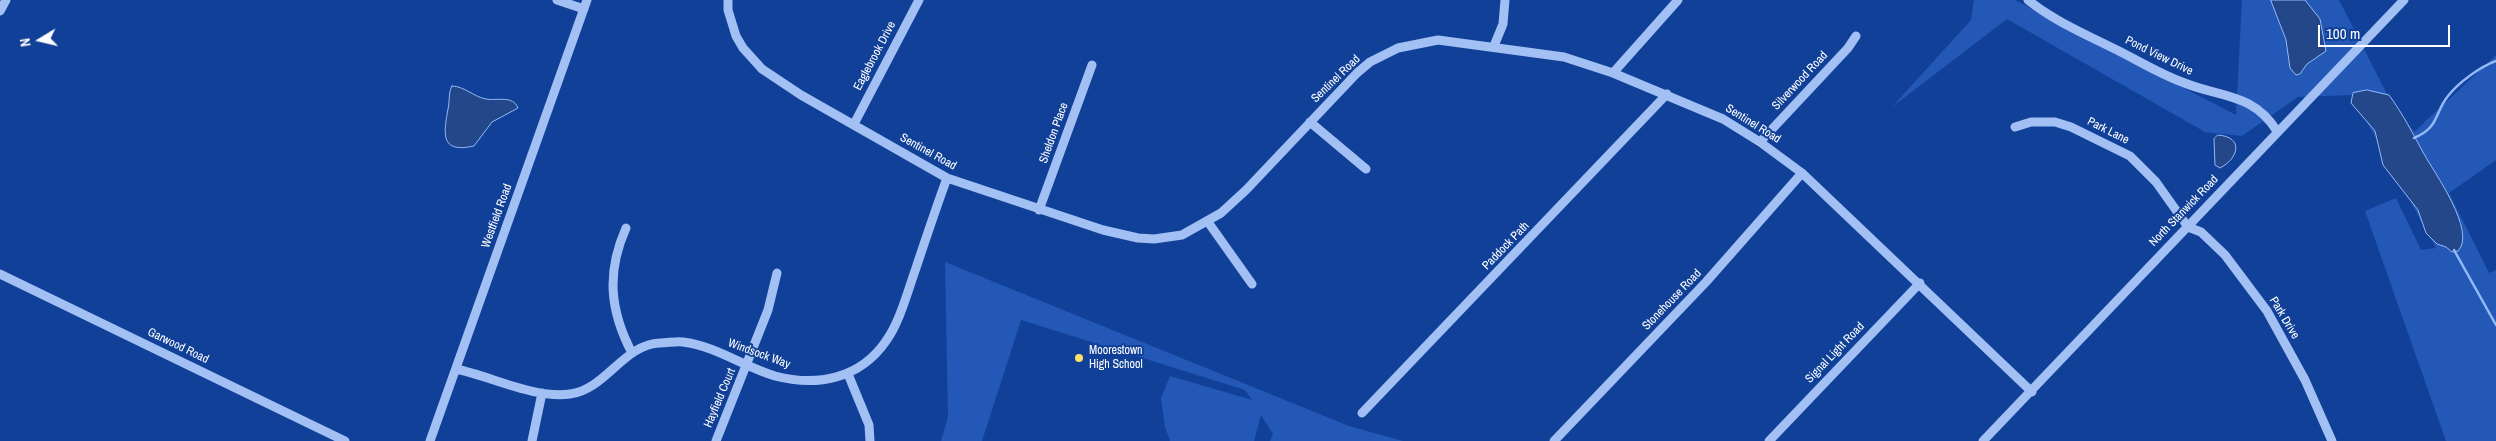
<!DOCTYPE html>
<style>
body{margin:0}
#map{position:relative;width:2496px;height:441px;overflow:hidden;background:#114098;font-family:"Archivo Narrow",sans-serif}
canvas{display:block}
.north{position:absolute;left:15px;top:15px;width:50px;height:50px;-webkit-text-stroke:4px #114098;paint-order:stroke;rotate:261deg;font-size:14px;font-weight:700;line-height:20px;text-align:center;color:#fff}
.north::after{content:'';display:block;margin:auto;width:18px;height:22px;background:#fff;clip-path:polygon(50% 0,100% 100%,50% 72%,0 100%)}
.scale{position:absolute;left:2318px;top:25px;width:132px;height:22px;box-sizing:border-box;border:2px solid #fff;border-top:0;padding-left:6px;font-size:15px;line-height:18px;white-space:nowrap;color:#fff;-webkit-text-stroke:4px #114098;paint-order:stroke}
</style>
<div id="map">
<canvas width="2496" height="441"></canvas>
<div class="north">N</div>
<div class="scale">100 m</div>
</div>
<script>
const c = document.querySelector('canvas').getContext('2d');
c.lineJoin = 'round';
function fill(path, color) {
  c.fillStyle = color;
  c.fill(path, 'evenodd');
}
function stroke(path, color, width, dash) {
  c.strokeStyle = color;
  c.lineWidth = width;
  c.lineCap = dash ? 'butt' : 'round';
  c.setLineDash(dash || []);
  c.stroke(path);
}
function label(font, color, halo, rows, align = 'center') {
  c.font = font + ' "Archivo Narrow",sans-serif';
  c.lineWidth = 4;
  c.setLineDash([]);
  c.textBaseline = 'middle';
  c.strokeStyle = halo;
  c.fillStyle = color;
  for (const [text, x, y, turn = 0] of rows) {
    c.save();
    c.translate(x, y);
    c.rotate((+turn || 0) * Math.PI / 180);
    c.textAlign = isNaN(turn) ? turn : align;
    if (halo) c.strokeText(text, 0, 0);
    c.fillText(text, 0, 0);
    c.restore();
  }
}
fill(new Path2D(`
 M1974,0H2015L2236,115L2242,0H2339L2387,94L2414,132L2496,55V160L2449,193L2489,273L2496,270V441H2446L2365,211L2396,198L2421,250L2436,248L2352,95L2298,97L2242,136L2205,132L2007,19L1892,107L1971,20Z
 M945,262L1349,426L1403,441H1270L1273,434L1261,415L1254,441H1170L1165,427L1161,398L1170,376L1252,400L1245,390L1021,320L982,441H941L948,417Z`), '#2358b7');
const water = new Path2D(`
 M2271,0H2305L2320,19L2326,51L2307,64L2300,74L2296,75L2290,68L2286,40Z
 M452,86C464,86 474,97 486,99C497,101 513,95 518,108L492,122L474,146C439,154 444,132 448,109C450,101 448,93 452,86Z
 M2367,90L2389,95C2403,114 2413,134 2424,154C2434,172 2477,232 2458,251L2452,252L2446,247L2437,244L2426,233L2418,210L2383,165L2375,131L2351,103L2353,93Z
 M2218,135C2245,137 2238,159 2220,168L2215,165L2214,139Z`);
fill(water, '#24478a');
stroke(water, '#93b9f7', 1);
stroke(new Path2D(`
 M2414,138C2440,127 2434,113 2448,96C2459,82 2480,67 2496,61
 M2454,250L2496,325`), '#93b9f7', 2.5);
stroke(new Path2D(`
 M557,0L584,9
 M728,0V10L736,36L743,48L762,69L801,95L947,178L1103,230L1138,238L1154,239L1182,235L1221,213L1246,190L1357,73L1370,62L1398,48L1438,40L1564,57L1613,73L1723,119L1760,142L1802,173L2032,392
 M2028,0C2054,21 2087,35 2117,50C2139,61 2160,74 2182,82C2220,98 2252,92 2277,131
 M0,11L6,0
 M1494,46L1503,24L1505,0
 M1613,73L1678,0
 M1310,122L1366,169
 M854,124L919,0
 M2015,127L2031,122H2055L2071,127L2130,156L2156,182L2188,227L2201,232L2225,255L2267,311L2305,380L2332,441
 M1760,142L1848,48L1856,36
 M1039,210L1092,65
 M1208,222L1252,284
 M626,228C606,273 610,311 632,353
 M0,274L345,441
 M456,369C490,376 535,399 570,394C605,390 624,344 660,343C668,343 676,341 683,342C716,346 744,367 775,376C817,387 860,379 886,341C900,322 908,290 916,268C926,238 936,208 947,178
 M848,374L869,425L870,441
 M1362,413L1667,94
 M430,441L587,0
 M532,441L542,393
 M716,441L768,310L777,273
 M1554,441L1706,282L1802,173
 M1769,441L1920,283
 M1983,441L2404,0`), '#a2c0f4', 9);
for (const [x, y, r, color] of [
 [1079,358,5,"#ffe065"]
]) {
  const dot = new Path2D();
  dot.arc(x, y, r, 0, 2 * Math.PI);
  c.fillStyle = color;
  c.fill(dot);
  stroke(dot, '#114098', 2);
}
label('12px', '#fff', '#114098', [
 ["Eaglebrook Drive",875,56,-62],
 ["Pond View Drive",2159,56,26],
 ["Sentinel Road",1336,79,-44],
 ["Silverwood Road",1800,81,-47],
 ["Sentinel Road",1753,124,32],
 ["Park Lane",2108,131,27],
 ["Sheldon Place",1054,133,-70],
 ["Sentinel Road",928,152,29],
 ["North Stanwick Road",2184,211,-46],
 ["Westfield Road",497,216,-70],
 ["Paddock Path",1506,246,-46],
 ["Stonehouse Road",1672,300,-46],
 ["Park Drive",2284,318,59],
 ["Garwood Road",178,346,26],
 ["Signal Light Road",1835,353,-46],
 ["Windsock Way",759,354,20],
 ["Hayfield Court",720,398,-67]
]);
label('12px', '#fff', '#114098', [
 ["Moorestown",1089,351],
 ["High School",1089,365]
], 'left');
</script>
